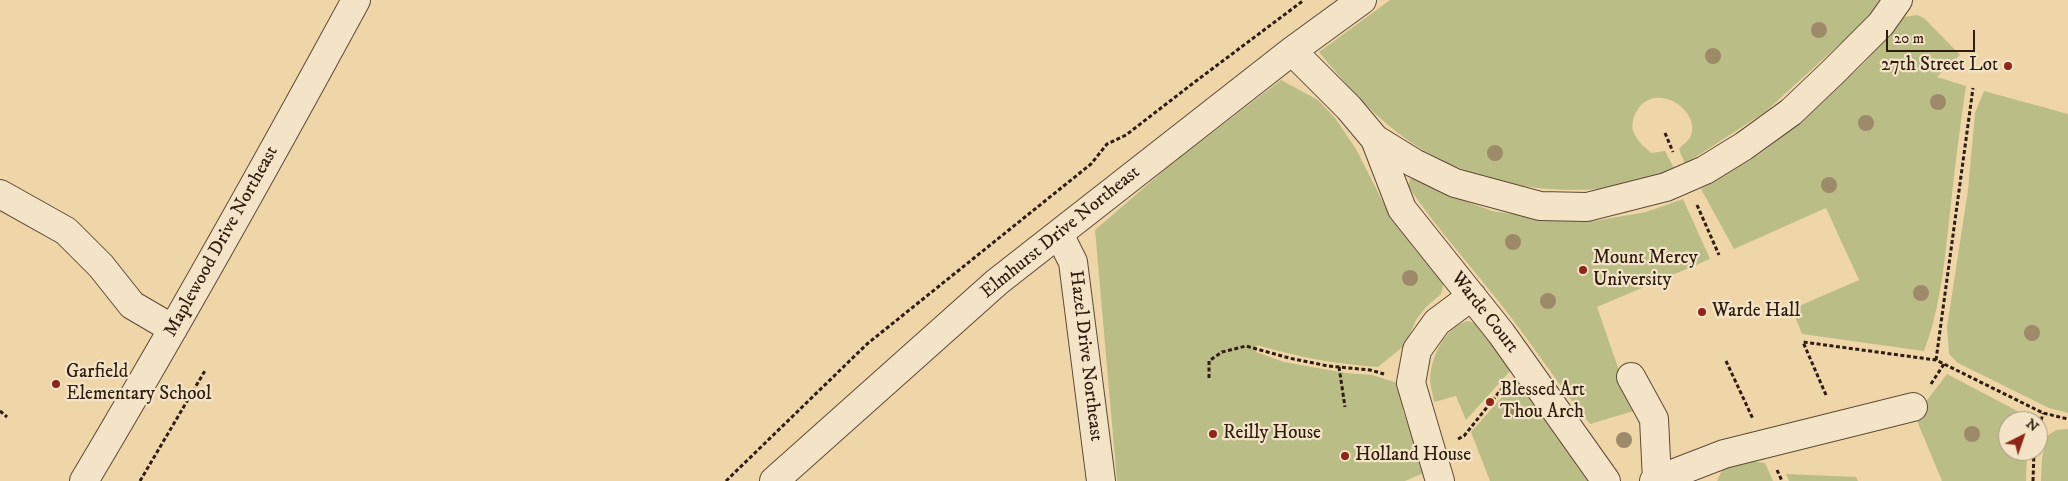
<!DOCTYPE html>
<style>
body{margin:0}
#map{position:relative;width:2068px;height:481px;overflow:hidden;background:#eed6a9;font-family:"IM FELL DW Pica",serif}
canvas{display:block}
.north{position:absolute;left:1998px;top:411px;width:50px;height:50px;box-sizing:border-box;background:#f4e4c7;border:1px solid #a5947d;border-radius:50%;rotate:41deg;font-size:14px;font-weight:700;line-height:20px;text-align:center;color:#2e1c0f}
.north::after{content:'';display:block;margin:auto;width:18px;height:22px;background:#8f2418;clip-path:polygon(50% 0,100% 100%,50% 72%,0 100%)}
.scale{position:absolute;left:1886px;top:30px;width:89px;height:22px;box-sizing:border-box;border:2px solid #2e1c0f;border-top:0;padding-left:6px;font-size:15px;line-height:18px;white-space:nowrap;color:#2e1c0f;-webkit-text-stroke:4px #f4e4c7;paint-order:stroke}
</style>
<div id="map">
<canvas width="2068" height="481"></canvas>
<div class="north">N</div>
<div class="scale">20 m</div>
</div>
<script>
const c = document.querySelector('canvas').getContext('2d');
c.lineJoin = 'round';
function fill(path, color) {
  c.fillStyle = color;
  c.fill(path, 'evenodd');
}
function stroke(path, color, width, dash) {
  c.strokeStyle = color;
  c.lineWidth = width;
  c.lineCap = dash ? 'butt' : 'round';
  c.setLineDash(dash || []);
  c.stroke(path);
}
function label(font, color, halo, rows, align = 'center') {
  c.font = font + ' "IM FELL DW Pica",serif';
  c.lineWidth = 4.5;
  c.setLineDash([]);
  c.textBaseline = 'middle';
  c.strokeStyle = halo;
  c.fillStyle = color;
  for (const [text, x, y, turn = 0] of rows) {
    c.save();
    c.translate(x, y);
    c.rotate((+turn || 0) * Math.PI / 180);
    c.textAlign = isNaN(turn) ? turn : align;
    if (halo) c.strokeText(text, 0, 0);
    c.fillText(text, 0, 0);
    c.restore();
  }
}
fill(new Path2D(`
 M1390,0H1882L1864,22L1765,112L1685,164L1679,149C1682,145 1688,141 1690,138C1704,109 1649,76 1634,117C1628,133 1640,143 1651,153L1665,151L1675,170C1665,174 1656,179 1647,182C1631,187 1614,188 1598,189C1539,193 1482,183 1430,154C1386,130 1350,90 1319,52Z
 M1917,15L1924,18L1960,55L1937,77L1966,86C1960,126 1955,165 1951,204C1945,254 1942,304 1924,351L1802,334L1792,309L1859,280L1826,208L1734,249L1701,189L1760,154L1806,118L1864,63L1904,17Z
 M1281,80L1318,100L1335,118L1356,149L1388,212L1444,282L1441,294L1426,307L1416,320L1405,345L1378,367C1336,364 1297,357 1257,345L1256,352L1284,362L1346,373L1372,375L1401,384L1403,411L1426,472L1405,481H1117L1095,230L1169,166Z
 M1984,91L2068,114V413L2049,408L1958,363L1949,354L1947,327L1968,190L1975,113Z
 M1410,179H1419L1447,194L1492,211L1546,219L1594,221L1646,212L1683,199L1710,259L1597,307L1621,376L1637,410L1590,424C1559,386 1533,345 1503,307C1472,267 1436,228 1408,186Z
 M1467,321L1477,323L1511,370L1466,420L1456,396L1434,402C1433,394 1430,386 1430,378C1432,355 1444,329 1467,321Z
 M1947,374L2023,414L2029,421H2008V451H2027L2026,481H1942L1915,416Z
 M1517,380L1575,458L1589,481H1490L1471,432Z
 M2068,429V481H2041L2042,458L2047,436L2056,430Z
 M1746,460L1765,463L1773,481H1717L1722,470Z
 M1786,474L1856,477L1858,481H1789Z`), '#bbbd86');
const minor = new Path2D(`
 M1292,51L1349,108L1375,139L1414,163L1455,183L1540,206L1587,207L1666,187L1705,170L1744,146L1791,112L1833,72L1881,24L1898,0
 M1375,139L1402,209L1501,333L1606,481
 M0,194L66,231L101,266L132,305L173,329
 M1059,234L1073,262L1101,481
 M1631,377L1654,419L1657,480
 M84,481C178,323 268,162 356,0
 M774,481L997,282L1292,51L1362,0
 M1440,481L1411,383L1417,350L1437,322L1472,296
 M1654,481L1724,454L1913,407`);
stroke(minor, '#5e4a36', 30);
stroke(new Path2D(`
 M1665,133L1673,152
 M1697,205L1719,255
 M1936,360L1973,88
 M1726,361L1753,419
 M1339,367L1345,407
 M1209,378V361L1222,352L1246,346L1289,358L1328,366L1370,370L1384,374
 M1931,384L1944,364
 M1826,395L1803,342L1936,360L2043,413L2068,419
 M0,411L7,417
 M2038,433L2043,413
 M1458,439L1464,436L1504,386
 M1777,470L1782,481
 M140,481L206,369
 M726,481L867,344L1091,164L1107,144L1126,135L1196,81L1304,0
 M2033,481L2034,451`), '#2e1c0f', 3, [4, 2.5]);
stroke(minor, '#f4e4c7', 28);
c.fillStyle = '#9c8a68';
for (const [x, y] of [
 [1819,30],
 [1713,56],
 [1938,102],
 [1866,123],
 [1495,153],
 [1829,185],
 [1513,242],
 [1410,278],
 [1921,293],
 [1548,301],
 [2032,333],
 [1512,410],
 [1972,434],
 [1624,440]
]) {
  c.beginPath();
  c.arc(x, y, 8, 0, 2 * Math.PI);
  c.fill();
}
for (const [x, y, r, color] of [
 [2008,66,5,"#8f2418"],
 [1583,270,5,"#8f2418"],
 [1702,312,5,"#8f2418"],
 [56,384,5,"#8f2418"],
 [1490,402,5,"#8f2418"],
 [1213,434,5,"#8f2418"],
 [1345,456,5,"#8f2418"]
]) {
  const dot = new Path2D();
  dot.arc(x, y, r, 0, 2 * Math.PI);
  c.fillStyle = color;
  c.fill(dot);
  stroke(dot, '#f4e4c7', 2);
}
label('19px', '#2e1c0f', '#f4e4c7', [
 ["27th Street Lot",1998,66,"right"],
 ["Mount Mercy",1593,259],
 ["University",1593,281],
 ["Warde Hall",1712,312],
 ["Garfield",66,373],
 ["Elementary School",66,395],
 ["Blessed Art",1500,391],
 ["Thou Arch",1500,413],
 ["Reilly House",1223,434],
 ["Holland House",1355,456]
], 'left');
label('19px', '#2e1c0f', '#f4e4c7', [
 ["Elmhurst Drive Northeast",1061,233,-39],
 ["Maplewood Drive Northeast",222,242,-61],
 ["Warde Court",1484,313,52],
 ["Hazel Drive Northeast",1085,356,83]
]);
</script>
